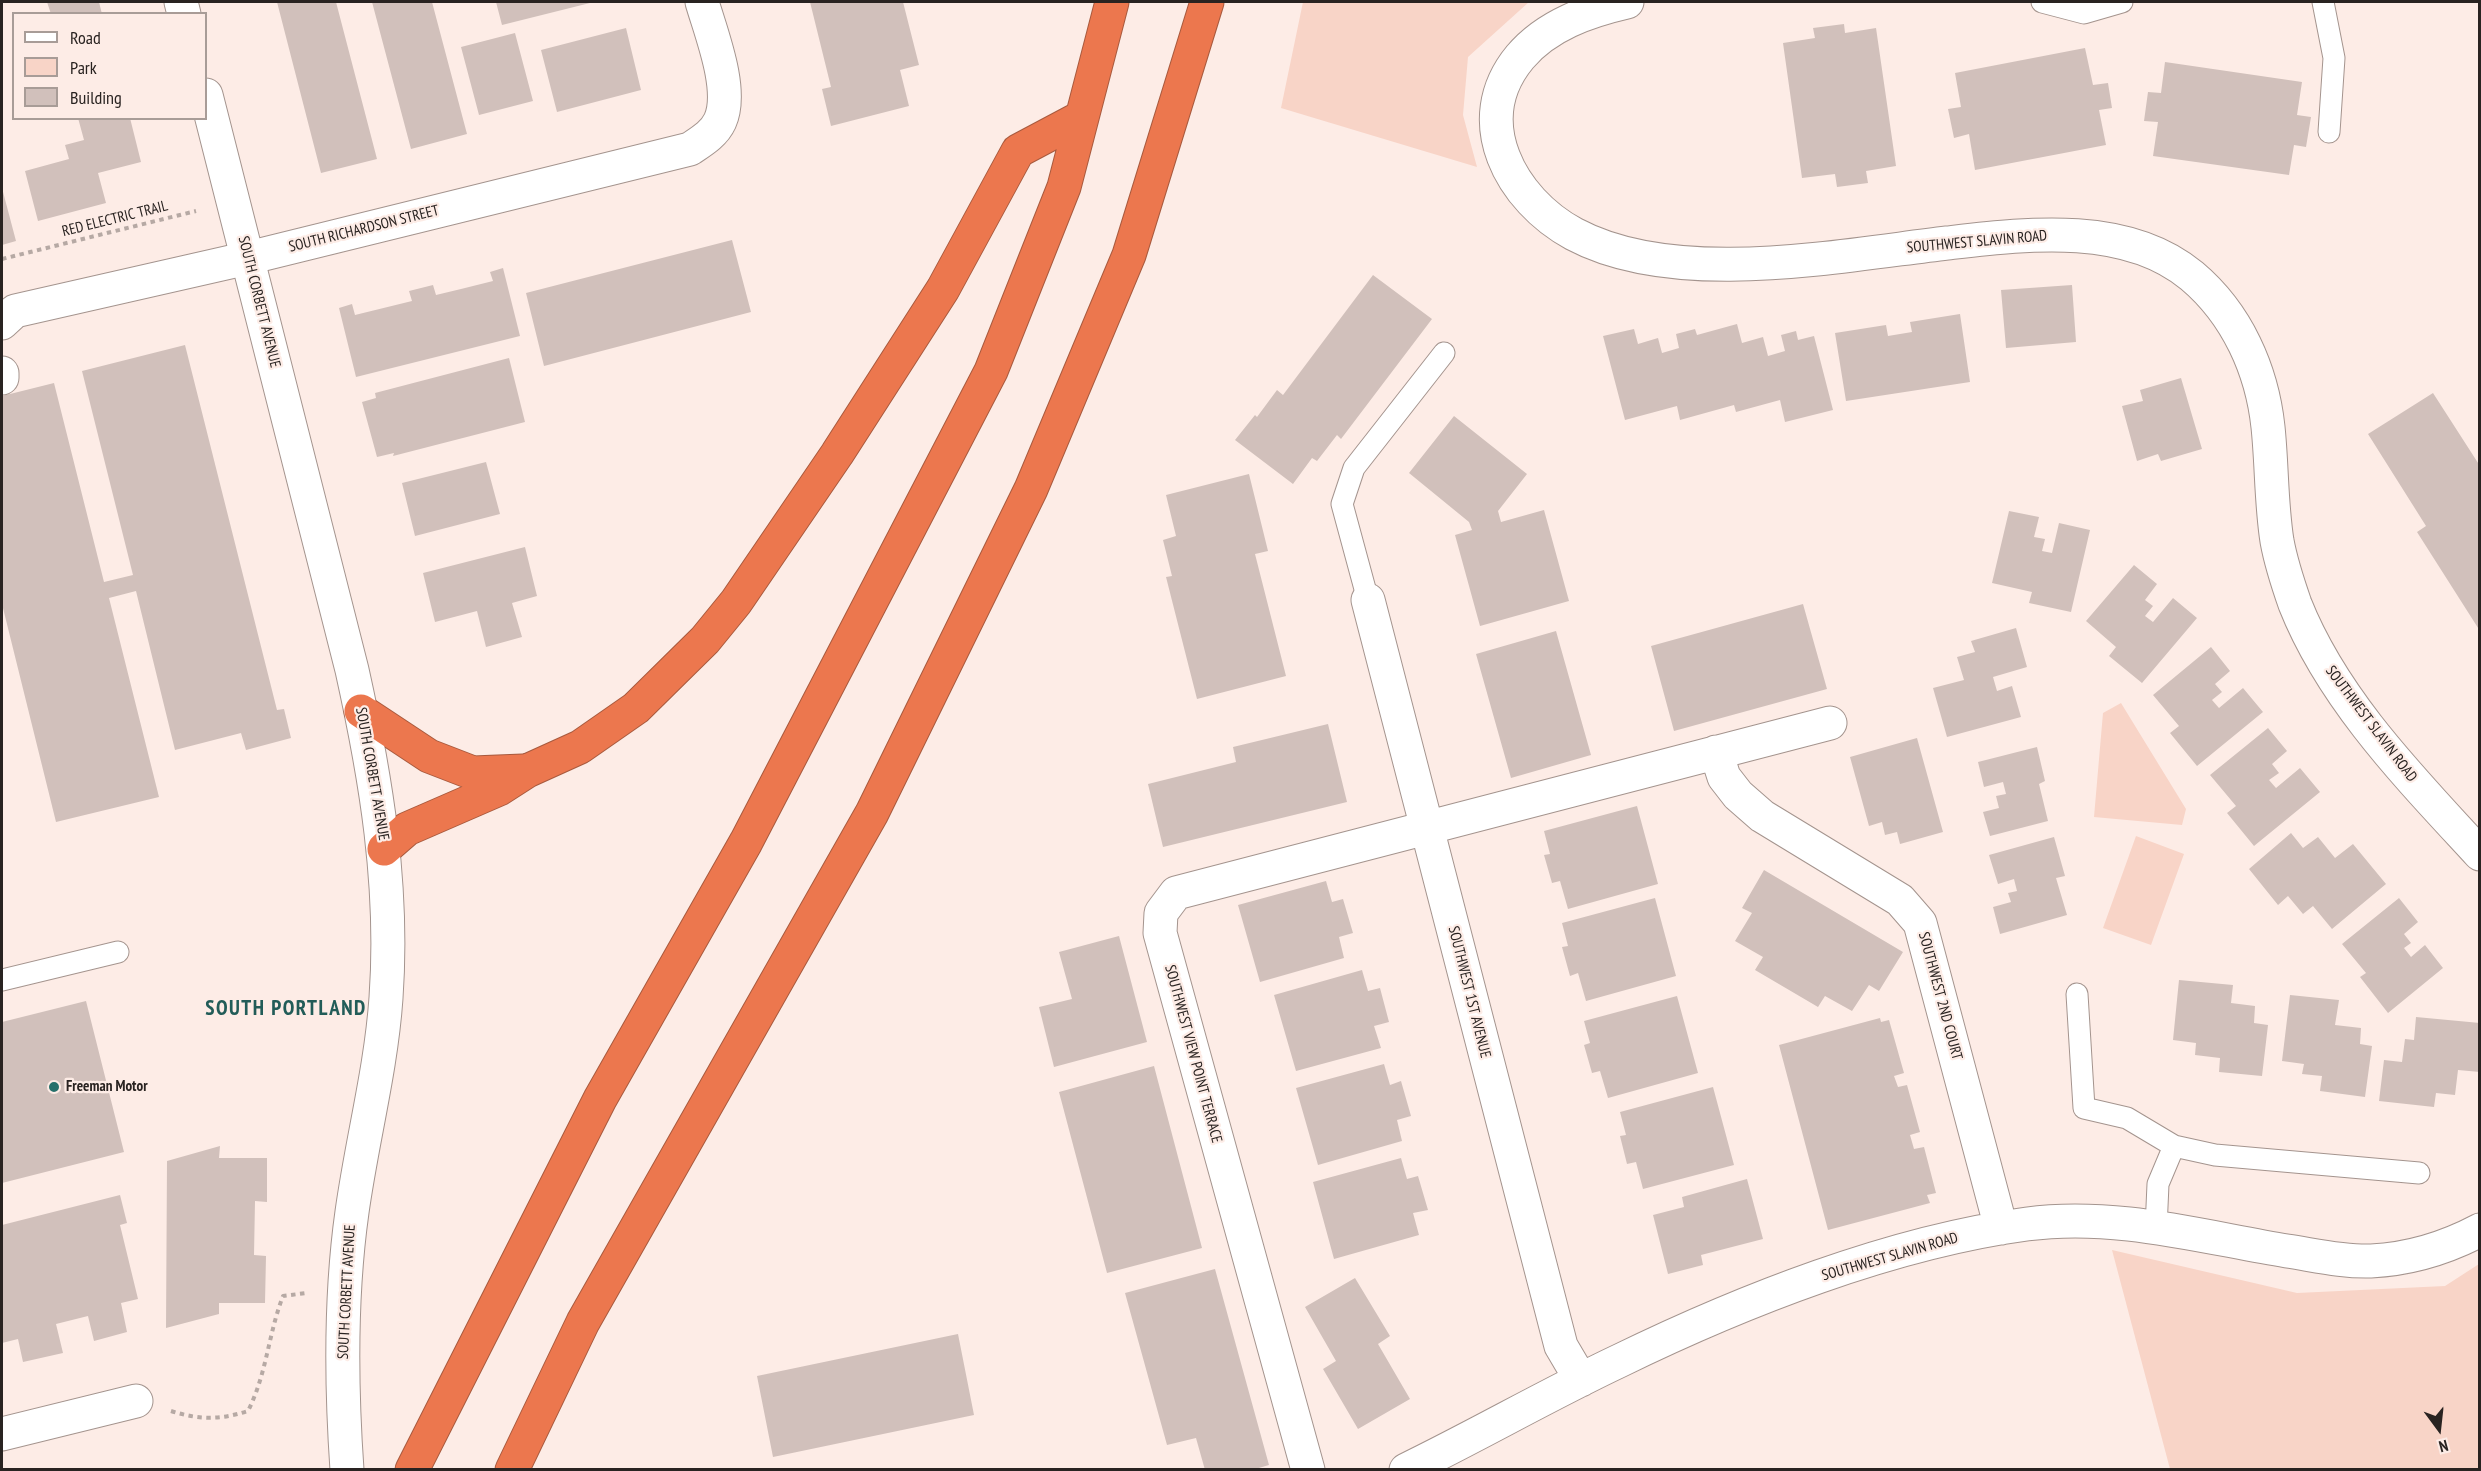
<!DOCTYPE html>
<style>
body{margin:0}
#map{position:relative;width:2481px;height:1471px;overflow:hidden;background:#fdece6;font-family:"PT Sans Narrow",sans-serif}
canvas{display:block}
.frame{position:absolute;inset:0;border:3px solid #292321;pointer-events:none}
.legend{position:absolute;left:12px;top:12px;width:195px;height:108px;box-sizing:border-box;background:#fdece6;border:2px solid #a89c97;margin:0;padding:8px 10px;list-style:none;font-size:18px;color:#292321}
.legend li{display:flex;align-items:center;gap:12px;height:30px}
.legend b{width:30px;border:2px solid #a89c97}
.north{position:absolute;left:2409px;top:1399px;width:60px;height:60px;-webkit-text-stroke:4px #fdece6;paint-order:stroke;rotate:165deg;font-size:16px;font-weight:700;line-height:24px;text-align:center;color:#292321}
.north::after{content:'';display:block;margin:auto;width:21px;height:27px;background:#292321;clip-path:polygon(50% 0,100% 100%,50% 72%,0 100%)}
</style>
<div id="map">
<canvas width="2481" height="1471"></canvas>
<div class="frame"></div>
<ul class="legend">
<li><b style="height:8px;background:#fff"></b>Road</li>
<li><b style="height:16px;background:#f8d4c7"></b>Park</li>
<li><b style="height:16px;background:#d1c0bb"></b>Building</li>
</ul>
<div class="north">N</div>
</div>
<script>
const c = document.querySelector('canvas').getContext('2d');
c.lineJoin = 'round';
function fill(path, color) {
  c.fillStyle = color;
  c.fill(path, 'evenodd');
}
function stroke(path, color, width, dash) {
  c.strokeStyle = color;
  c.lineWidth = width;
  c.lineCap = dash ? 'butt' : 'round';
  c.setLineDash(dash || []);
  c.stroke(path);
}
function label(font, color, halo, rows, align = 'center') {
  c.font = font + ' "PT Sans Narrow",sans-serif';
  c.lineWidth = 4.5;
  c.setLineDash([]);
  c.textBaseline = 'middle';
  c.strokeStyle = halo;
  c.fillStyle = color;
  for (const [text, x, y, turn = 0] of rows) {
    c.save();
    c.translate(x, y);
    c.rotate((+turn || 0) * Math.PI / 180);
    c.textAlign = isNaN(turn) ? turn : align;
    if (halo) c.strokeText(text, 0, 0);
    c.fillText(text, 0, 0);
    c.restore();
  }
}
fill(new Path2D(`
 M1303,2H1529L1468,57L1463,115L1477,167L1281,108Z
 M2121,703L2186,809L2182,825L2094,817L2103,713Z
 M2136,836L2184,854L2151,945L2103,928Z
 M2112,1250L2297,1293L2445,1286L2479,1264V1469H2170Z`), '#f8d4c7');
fill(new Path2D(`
 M47,2H99L102,14H51Z
 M277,2H336L377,159L321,173Z
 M372,2H432L467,134L411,149Z
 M496,2H594L502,25Z
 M810,2H903L919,65L900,70L909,106L831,126L822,89L831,87Z
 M1844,24L1845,33L1876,28L1896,166L1866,171L1868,183L1837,187L1835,174L1802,178L1783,43L1815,38L1813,28Z
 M626,28L641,90L557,112L541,50Z
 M515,33L533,101L479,115L461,47Z
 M2085,48L2093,85L2108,83L2112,108L2099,110L2106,145L1975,170L1969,134L1954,138L1948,109L1961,107L1955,73Z
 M2165,62L2302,82L2297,115L2311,117L2306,147L2294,145L2289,175L2153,156L2158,122L2144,121L2148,92L2161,93Z
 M78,118H130L141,162L98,173L106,203L38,221L25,171L69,159L65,145L84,140Z
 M2,188L16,241L2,245Z
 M732,240L751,312L544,366L526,293Z
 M503,268L520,336L356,377L339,308L352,304L355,315L412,301L409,291L433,285L436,295L461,289L493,281L490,272Z
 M1373,275L1432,319L1341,439L1337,435L1317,461L1312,458L1293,484L1235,440L1255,415L1257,417L1277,390L1283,395Z
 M2072,285L2076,342L2006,348L2001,290Z
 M1960,314L1970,382L1846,401L1835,333L1886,325L1888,336L1912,332L1910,322Z
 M1737,324L1742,343L1763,337L1768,356L1785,351L1781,335L1796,331L1798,340L1814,336L1833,410L1785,422L1780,400L1736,412L1734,405L1680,420L1677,406L1625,420L1603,336L1634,329L1638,344L1658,338L1662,353L1679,348L1676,334L1695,329L1697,335Z
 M185,345L277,710L284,709L291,738L246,750L241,733L175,750L136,591L109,598L159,797L56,822L2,604V396L54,383L104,582L133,575L82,371Z
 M509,358L525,422L393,456L394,453L377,457L362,402L376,398L375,393Z
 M2181,378L2202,449L2161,461L2158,454L2137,461L2122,406L2143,401L2140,390Z
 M2433,393L2480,466V631L2417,532L2426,526L2368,434Z
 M1454,416L1527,474L1498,511L1501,522L1544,510L1569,601L1480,626L1455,535L1472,530L1469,522L1409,473Z
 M486,462L500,514L415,536L402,483Z
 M1249,474L1268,551L1255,554L1286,676L1197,699L1166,577L1172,576L1163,540L1176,536L1166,495Z
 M2009,511L2039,517L2034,537L2045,539L2042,551L2052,553L2059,523L2090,530L2071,612L2029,603L2032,592L1992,583Z
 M525,547L537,596L512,603L522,637L486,647L477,611L435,622L423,573Z
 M2134,565L2157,584L2145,600L2153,606L2145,616L2153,622L2173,598L2197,618L2142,683L2109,656L2116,647L2086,621Z
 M1803,604L1827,689L1674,731L1651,646Z
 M2016,628L2027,667L1993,677L1997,691L2012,686L2021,717L1947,737L1933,688L1964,680L1957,657L1975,652L1971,641Z
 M1556,631L1591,755L1511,778L1476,654Z
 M2211,647L2230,671L2215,684L2222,692L2212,700L2219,708L2243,688L2263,712L2197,766L2170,733L2179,726L2153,695Z
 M1328,724L1347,802L1163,847L1148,784L1236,762L1233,747Z
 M2268,728L2287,751L2272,764L2279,773L2269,780L2276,788L2300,768L2320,792L2254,846L2227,813L2236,806L2210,775Z
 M1917,738L1943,832L1900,844L1897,832L1885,835L1882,822L1869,826L1850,757Z
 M2037,747L2045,781L2039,784L2048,821L1990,836L1983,812L1999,808L1996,796L2006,794L2003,782L1984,787L1978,762Z
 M1637,806L1658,884L1568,909L1560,881L1552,883L1544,855L1550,854L1544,831Z
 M2291,833L2303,848L2318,837L2335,858L2353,844L2386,884L2332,929L2313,906L2303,914L2288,896L2278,905L2249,869Z
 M2054,837L2065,876L2056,878L2067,915L2000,934L1993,907L2011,902L2008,893L2017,891L2014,879L1998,884L1989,855Z
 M1764,870L1903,952L1879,991L1869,985L1852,1011L1825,996L1818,1007L1755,970L1763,957L1735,941L1752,913L1742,908Z
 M1326,881L1332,902L1343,899L1353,933L1339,937L1344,958L1260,982L1238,905Z
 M1655,898L1676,976L1586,1001L1578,973L1570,976L1562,947L1568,946L1562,923Z
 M2399,898L2418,922L2404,934L2411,943L2404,948L2411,957L2425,945L2443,968L2388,1013L2360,977L2366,973L2342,944Z
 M1119,936L1147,1042L1054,1067L1039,1007L1072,999L1059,952Z
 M1362,970L1368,991L1380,988L1389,1022L1374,1026L1381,1048L1296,1071L1274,995Z
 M2179,980L2233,985L2231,1003L2255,1006L2254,1023L2268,1025L2262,1076L2219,1072L2220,1058L2195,1055L2196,1043L2173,1040Z
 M2290,995L2339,1000L2335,1025L2361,1028L2360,1044L2372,1046L2365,1097L2320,1091L2322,1076L2302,1074L2304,1064L2282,1061Z
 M1677,996L1698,1073L1608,1098L1600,1071L1592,1073L1584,1045L1590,1043L1584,1021Z
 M86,1001L124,1152L2,1183V1022Z
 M2416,1017L2480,1023V1072L2458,1070L2455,1095L2436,1093L2434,1107L2379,1101L2384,1060L2402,1062L2405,1039L2414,1040Z
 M1880,1018L1881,1022L1889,1020L1904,1073L1894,1076L1898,1087L1907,1085L1920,1132L1910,1135L1914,1149L1924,1147L1936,1193L1927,1195L1930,1203L1828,1230L1779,1045Z
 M1384,1064L1390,1085L1401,1081L1411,1116L1397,1120L1402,1141L1318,1165L1296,1088Z
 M1154,1066L1202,1248L1107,1273L1059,1092Z
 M1713,1087L1734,1165L1643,1189L1636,1162L1627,1164L1620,1136L1626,1135L1620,1112Z
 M220,1146L219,1158H267V1202L255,1201L254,1255L266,1256L265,1303H219V1314L166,1328L167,1161Z
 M1401,1158L1407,1179L1418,1176L1428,1210L1413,1213L1419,1235L1334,1259L1313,1182Z
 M1747,1179L1763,1239L1701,1255L1703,1265L1668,1274L1653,1215L1684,1207L1682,1197Z
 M120,1195L127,1223L120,1225L138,1299L121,1303L127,1332L94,1341L88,1316L56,1324L63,1353L23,1362L18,1339L2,1343V1225Z
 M1215,1269L1269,1465L1252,1470H1205L1196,1438L1167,1445L1125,1293Z
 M1355,1278L1390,1336L1378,1344L1410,1399L1358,1429L1323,1369L1336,1361L1305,1307Z
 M958,1334L974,1415L773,1457L757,1376Z`), '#d1c0bb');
const service = new Path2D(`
 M2042,2L2084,13L2122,2
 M2323,2L2334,58L2329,132
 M1368,600L1342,504L1354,468L1444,353
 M2,980L118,952
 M2077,994L2084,1108L2127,1118L2174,1146L2215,1155L2419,1173
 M2156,1229L2158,1184L2174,1146`);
const minor = new Path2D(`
 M1627,2C1588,11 1547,25 1520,57C1467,121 1511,200 1574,234C1675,288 1837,256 1947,243C2026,234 2126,221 2192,276C2237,314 2262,370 2268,427C2272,465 2271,503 2277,541C2281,563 2288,584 2295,604C2333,700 2411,779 2480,854
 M2,323L15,311L248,258L690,149C702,141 714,134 720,121C734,90 711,33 702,2
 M2,373V378
 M1368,600L1561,1346L1581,1380
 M1716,752L1724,777L1738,795L1762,816L1900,900L1920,923L2001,1228
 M2,1434L136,1401
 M1308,1470L1160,933L1161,913L1176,893L1830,723
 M1406,1470C1478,1435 1547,1395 1619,1361C1742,1301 1892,1242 2027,1224C2114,1212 2202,1237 2287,1251C2314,1255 2343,1262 2371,1261C2410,1259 2446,1248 2480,1230`);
const tertiary = new Path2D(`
 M181,2L184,14
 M206,95L352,670C376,778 394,886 386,998C381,1070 362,1140 352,1212C340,1297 341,1384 347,1470`);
const motorway = new Path2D(`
 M361,711L429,756L473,773L523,771
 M384,849L407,829L499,789L527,771L580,747L636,708L705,640L736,602L837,454L943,289L1018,151L1082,117
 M412,1470L600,1099L746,842L991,371L1064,187L1112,2
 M512,1470L583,1322L872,813L1031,489L1129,255L1207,2`);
stroke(service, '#a4948e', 23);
stroke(minor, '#a4948e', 35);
stroke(tertiary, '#a4948e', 35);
stroke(motorway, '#a85a3e', 35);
stroke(new Path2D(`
 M2,259L196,211
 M171,1411C200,1420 219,1420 248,1411C267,1373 268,1335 283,1296L306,1293`), '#b6a9a4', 4, [4.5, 4.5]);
stroke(service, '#fff', 21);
stroke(minor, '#fff', 33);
stroke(tertiary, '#fff', 33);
stroke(motorway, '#ec774e', 33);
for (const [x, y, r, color] of [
 [54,1087,6,"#26706b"]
]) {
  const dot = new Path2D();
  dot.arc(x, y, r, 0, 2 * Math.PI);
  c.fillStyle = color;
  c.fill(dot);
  stroke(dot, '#fdece6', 2);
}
label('15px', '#292321', '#fdece6', [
 ["RED ELECTRIC TRAIL",115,219,-14],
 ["SOUTH RICHARDSON STREET",364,229,-14],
 ["SOUTHWEST SLAVIN ROAD",1977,242,-5],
 ["SOUTH CORBETT AVENUE",259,302,76],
 ["SOUTHWEST SLAVIN ROAD",2371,724,53],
 ["SOUTH CORBETT AVENUE",372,774,80],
 ["SOUTHWEST 1ST AVENUE",1469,992,76],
 ["SOUTHWEST 2ND COURT",1940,996,75],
 ["SOUTHWEST VIEW POINT TERRACE",1193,1054,75],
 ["SOUTHWEST SLAVIN ROAD",1890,1257,-16],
 ["SOUTH CORBETT AVENUE",347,1292,-87]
]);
label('bold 15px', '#292321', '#fdece6', [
 ["Freeman Motor",66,1087]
], 'left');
c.letterSpacing = '1.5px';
label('bold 21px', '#225c58', '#fdece6', [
 ["SOUTH PORTLAND",286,1009]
]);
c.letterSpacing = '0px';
</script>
